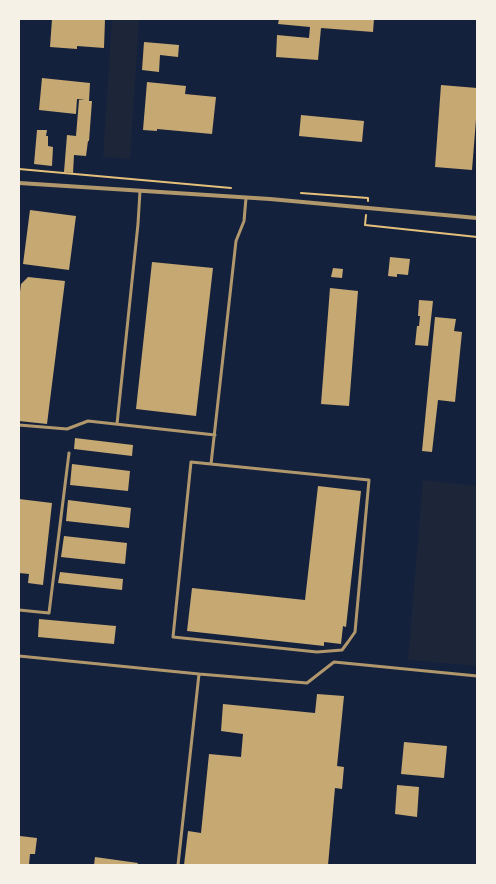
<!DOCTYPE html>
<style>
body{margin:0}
#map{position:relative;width:496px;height:884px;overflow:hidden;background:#14213d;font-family:"Times New Roman",serif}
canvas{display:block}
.frame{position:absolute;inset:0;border:20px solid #f6f1e7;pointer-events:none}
</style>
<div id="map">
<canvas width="496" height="884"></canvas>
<div class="frame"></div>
</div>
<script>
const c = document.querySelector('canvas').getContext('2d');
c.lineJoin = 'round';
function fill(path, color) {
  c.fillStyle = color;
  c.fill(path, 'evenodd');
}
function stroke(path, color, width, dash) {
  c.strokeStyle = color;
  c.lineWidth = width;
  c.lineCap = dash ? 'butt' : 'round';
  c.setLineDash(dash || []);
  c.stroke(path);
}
fill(new Path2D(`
 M112,19H139L130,159L103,157Z
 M423,480L477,486V666L408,660Z`), '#1d2539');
fill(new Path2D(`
 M52,19H105L104,48L77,46V49L50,47Z
 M279,19H374L373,32L321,28L318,60L276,57L277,35L309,38L310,27L278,24Z
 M144,42L179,45L178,57L160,55L159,72L142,70Z
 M42,78L90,83L89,101H92L89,141H88L86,156L74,155L73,173L64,172L67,135L76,136L79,100H85L77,99L76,114L39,110Z
 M147,82L186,86L185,94L216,97L212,134L157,129V131L143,130Z
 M441,85L477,88V107L472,170L435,167Z
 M301,115L364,121L362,142L299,136Z
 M37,130H47L46,136H48V146L53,147L52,166L34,164Z
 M30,210L76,216L69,270L23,264Z
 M390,257L410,259L408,275L397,274V277L388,276Z
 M152,262L213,268L196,416L136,409Z
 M333,268L343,269L342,278L331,277Z
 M28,277L65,281L47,424L19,421V300L21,284Z
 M330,288L358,291L349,406L321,404Z
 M419,300L433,301L428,346L415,345L417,326H419L420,316H418Z
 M435,317L456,319L454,331L462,332L455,402L438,400L432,452L422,451Z
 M75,438L133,445L132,456L74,449Z
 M72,464L130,471L128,491L70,485Z
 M318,486L361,491L346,627L343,626L341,644L324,642V646L187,631L192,588L305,600Z
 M19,499L52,503L43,585L28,583L29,574L19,573Z
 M68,500L131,508L129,528L66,521Z
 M64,536L127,543L125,564L61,557Z
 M60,572L123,579L122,590L58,583Z
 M39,619L116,626L114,644L38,637Z
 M317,694L344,696L337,766L344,767L342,789L335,788L328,865H184L188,831L201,833L209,754L241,757L243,734L221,731L223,704L315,713Z
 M404,742L447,746L444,778L401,774Z
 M397,785L419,787L417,817L395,814Z
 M20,836L37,838L35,854H30L29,865H19Z
 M95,857L138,863L137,865H94Z`), '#c6a872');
stroke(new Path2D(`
 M19,169L231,188
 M301,193L368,198V201
 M366,215L365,225L477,237`), '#e5c07b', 2);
stroke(new Path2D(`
 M117,424L138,224L140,191
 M19,425L67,429L88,421L215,435
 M191,462L369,480L355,632L348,642L342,650L317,652L173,637Z
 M211,464L236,241L244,221L246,198
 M19,610L49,613L69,453
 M19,656L199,674L307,683L334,662L477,676
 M178,865L199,674`), '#b1986c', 3);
stroke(new Path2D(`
 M19,183L270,199L477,218`), '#b1986c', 4);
</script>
